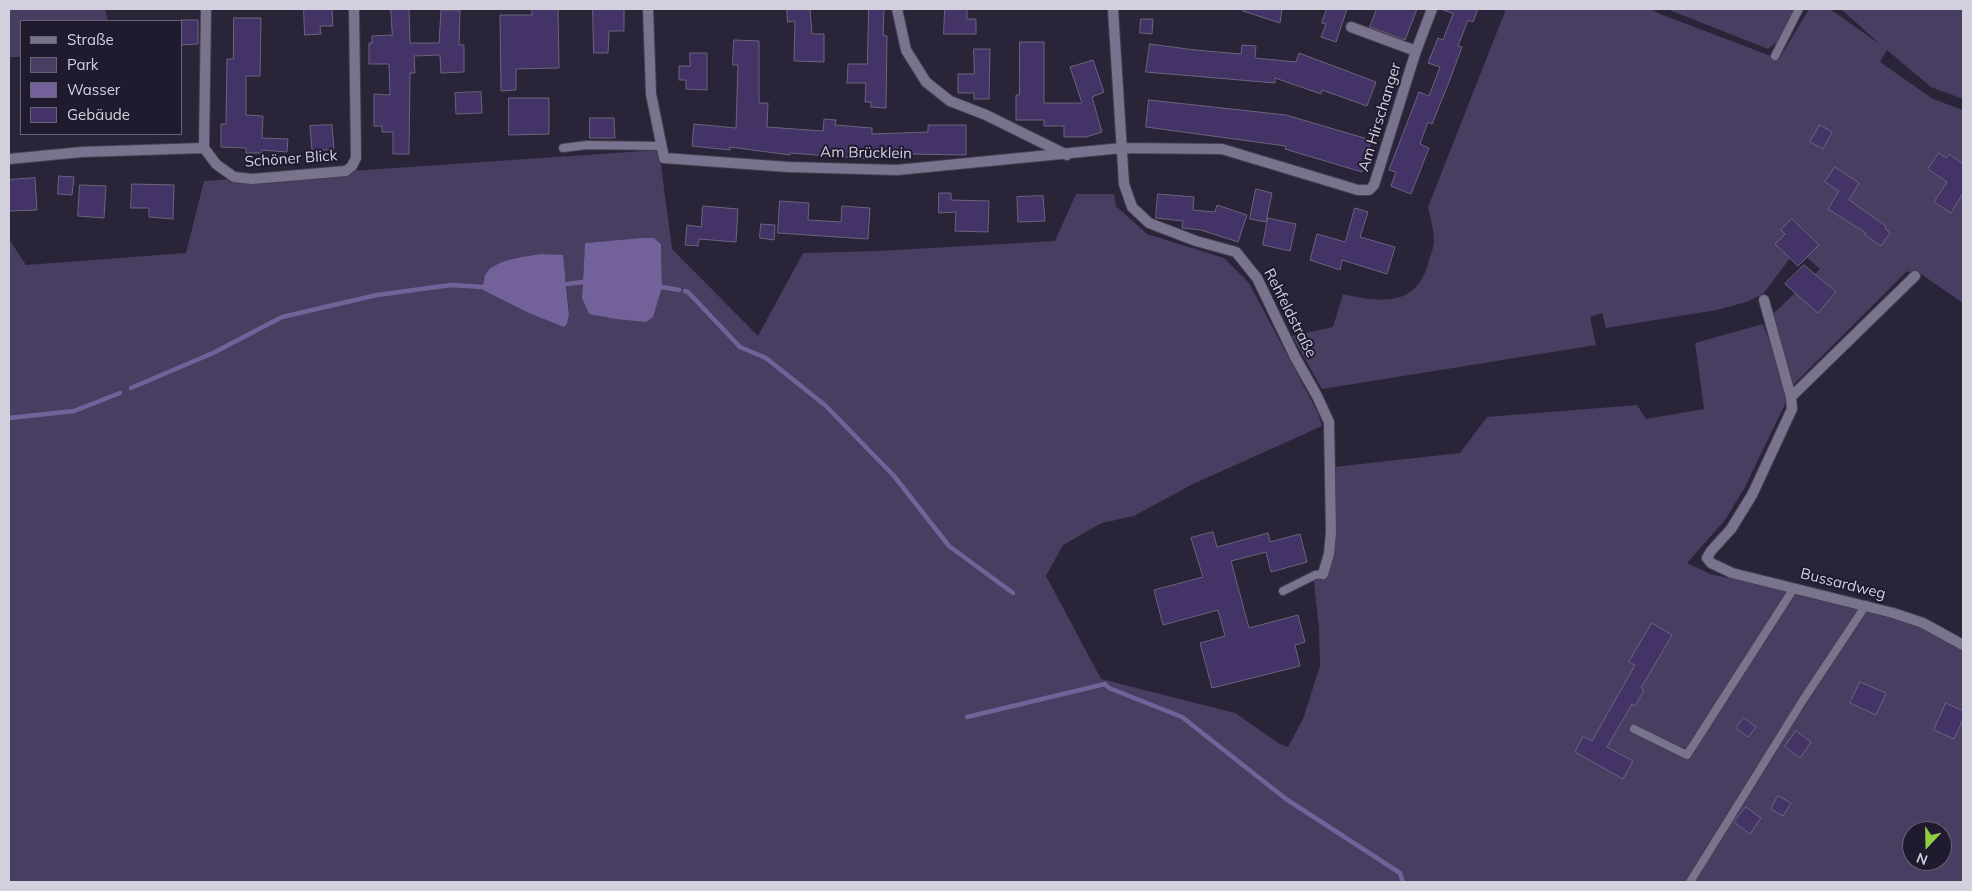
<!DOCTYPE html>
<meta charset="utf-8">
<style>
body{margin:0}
#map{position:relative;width:1972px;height:891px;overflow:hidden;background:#2a2439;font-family:Mulish,sans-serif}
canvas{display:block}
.frame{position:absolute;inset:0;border:10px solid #d3d0de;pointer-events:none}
.legend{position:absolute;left:20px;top:20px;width:162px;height:115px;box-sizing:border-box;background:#201a2f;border:1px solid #686375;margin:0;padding:6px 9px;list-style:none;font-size:15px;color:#d3d0de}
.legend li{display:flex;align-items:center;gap:10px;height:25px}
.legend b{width:25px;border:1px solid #686375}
.north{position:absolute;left:1902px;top:821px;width:50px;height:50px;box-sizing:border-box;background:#201a2f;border:1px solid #686375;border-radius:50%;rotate:201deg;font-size:14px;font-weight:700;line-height:20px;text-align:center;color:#d3d0de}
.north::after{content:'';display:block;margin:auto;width:18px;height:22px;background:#90cd41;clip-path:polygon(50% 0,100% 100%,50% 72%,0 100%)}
</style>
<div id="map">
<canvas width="1972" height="891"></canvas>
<div class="frame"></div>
<ul class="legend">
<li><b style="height:6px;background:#79738d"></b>Straße</li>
<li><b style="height:14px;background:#483e61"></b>Park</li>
<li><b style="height:14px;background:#726299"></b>Wasser</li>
<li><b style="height:14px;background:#436"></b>Gebäude</li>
</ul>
<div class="north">N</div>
</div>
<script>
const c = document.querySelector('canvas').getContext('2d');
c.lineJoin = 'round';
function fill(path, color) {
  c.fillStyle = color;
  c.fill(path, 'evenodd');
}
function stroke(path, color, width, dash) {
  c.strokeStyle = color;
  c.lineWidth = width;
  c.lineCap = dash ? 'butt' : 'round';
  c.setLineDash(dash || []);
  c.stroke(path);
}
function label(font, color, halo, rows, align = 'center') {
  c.font = font + ' Mulish,sans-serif';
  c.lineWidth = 4;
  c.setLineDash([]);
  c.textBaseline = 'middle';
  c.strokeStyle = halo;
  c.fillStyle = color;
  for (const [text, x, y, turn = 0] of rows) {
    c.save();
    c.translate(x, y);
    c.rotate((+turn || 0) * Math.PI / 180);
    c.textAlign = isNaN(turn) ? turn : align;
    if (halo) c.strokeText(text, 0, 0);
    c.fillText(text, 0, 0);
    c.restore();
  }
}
fill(new Path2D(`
 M9,9H105L108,21H21V57H9Z
 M1506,9H1651L1660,14L1779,59L1809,9H1830L1881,45L1841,9H1963V99L1931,87L1887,50L1880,62L1933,99L1963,110V303L1921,274L1917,276L1907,271L1792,386L1773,314L1820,269L1797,249L1763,294L1746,302L1717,310L1606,328L1602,313L1590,317L1596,345L1322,389L1292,336L1333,327L1343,294C1382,303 1418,307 1429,260C1431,254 1434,247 1434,241C1434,230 1430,217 1428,207Z
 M1667,9H1795L1779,40L1768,49Z
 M659,150L672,249L758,336L803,253L877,251L1055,241L1076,194H1114L1116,206L1147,234L1224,258L1249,283L1318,413L1322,426L1191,485L1134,516L1102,523L1063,545L1046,576L1101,679L1235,713L1280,744L1288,747L1303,719L1320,666L1319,628L1314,582L1331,558L1334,467L1460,453L1487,417L1637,405L1646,419L1704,409L1695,343L1763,324L1785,384L1786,402L1745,487L1725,520L1687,563L1710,574L1842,603L1920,627L1963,648V882H9V239L26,265L186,253L204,181ZM654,238L661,244L662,287L659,294L582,298L585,243ZM488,271L566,279L569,315L567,324L483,290V280ZM1912,831H1942V861H1912Z`), '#483e61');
fill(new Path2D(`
 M643,238H654L661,244L662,287L653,317L646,322L616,319L589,314L582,298L585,243Z
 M541,254L563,255L569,315L567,324L564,327L529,313L483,290C483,284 483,276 488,271C499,259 525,257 541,254Z`), '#726299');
stroke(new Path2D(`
 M567,284L583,282
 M662,287L679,290
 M685,291L688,292L740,347L766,358L826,406L894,476L949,546L1013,593
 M131,388L213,353L282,317L377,295L451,285L483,287
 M9,418L74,411L120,393
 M967,717L1105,684L1109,688L1182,717L1286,799L1400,873L1403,882`), '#726299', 4.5);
const building = new Path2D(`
 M304,9H332L333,26H320L321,34L305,35Z
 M391,9H409L410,43H439L441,10H460L459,45H464V72L441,73L440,55L414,56L415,73H410L409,154H393V132H382V126H374V94L390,95L389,64H369V43H372V36L392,35Z
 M532,9H558L559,68L516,69V90L501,91L500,15H532Z
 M593,9H624V31H609L608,53H594Z
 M787,9H810L812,34H824V62L794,61L795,21L788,22Z
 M869,9H884L883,35L887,36L886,108L871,107V102H865L866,83H847L848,64H867Z
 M945,9H967V19H976V34H944Z
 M1243,9H1282L1280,23L1243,11Z
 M1327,9H1347L1336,42L1321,37L1326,24L1322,23Z
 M1377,9H1417L1405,40L1370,27Z
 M1441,9H1478L1473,22L1468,20L1458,46L1462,47L1449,82L1432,124L1428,122L1420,144L1429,148L1411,194L1391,186L1396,172L1389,170L1419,92L1429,96L1440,67L1428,63L1438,38L1443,40L1453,14Z
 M234,18H261L260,76H246V115L263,116L262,138L288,139L287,152L262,150V153H246V148L221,147V124H226L227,59H233Z
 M1141,19H1153L1152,34L1140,33Z
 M181,20H198V44L181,45Z
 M734,40L759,41V103H768L767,127L823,131L824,119L836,120L835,125L872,128V134L928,132V125H966V155L909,154V156L870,159L790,153V155L730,147V150L692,146L694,124L736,128L738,65H733Z
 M1020,42H1044V103H1082L1070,67L1093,60L1104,92L1092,97L1102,132L1086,137H1064V126H1044V120H1016V95H1019Z
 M1150,44L1195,50L1241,54L1242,45L1256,46L1255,58L1296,62L1299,53L1376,82L1367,106L1322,90L1321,94L1275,78V83L1146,72Z
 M974,49H990L989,99H974V93H958V74H974Z
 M690,53H707V90L686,89V80H679V66H690Z
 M481,92L482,113L456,114L455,93Z
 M509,98H549V134L509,135Z
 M1149,100L1286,115L1371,140L1362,172L1285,149L1286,146L1146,127Z
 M590,118H614L615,138H590Z
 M332,125L334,149L312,151L310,126Z
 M1820,125L1832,132L1823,149L1810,142Z
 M1939,153L1946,158L1949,154L1963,164V193L1951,213L1934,202L1947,182L1928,169Z
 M1835,167L1859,183L1849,200L1886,226L1885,228L1890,233L1881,246L1865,235L1866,233L1828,209L1839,191L1825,182Z
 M59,176L74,177L72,195L58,194Z
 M35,178L37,210L9,211V180Z
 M132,184L174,185L173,219L149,217V208H131Z
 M80,185L106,186L104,218L78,216Z
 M1256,189L1272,193L1266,222L1250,219Z
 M939,193H951V200L989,201L988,232L955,231L956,212L939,213Z
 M1158,194L1194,197L1193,210L1215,212L1217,205L1247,215L1238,242L1201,230L1182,228L1183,221L1156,218Z
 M1043,196L1045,221L1018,222L1017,197Z
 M780,201L809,203L808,220L841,222L842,206L870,208L868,239L778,233Z
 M703,206L738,209L736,242L699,239L698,246L685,245L687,225L701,227Z
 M1355,208L1368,212L1360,237L1395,247L1387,274L1342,260L1340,270L1310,260L1317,234L1345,242Z
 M1268,218L1296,224L1290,251L1263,245Z
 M1792,219L1819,245L1798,266L1775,244L1785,234L1781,230Z
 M761,224L775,225L774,240L760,238Z
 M1804,265L1836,292L1818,313L1785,284Z
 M1213,532L1217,547L1268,533L1270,542L1300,534L1307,562L1271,572L1266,552L1231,561L1249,628L1298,615L1305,642L1295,645L1300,666L1212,688L1200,643L1225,636L1218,610L1163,625L1154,590L1203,577L1191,538Z
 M1652,623L1672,635L1641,688L1644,690L1635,706L1632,704L1607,747L1633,761L1623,779L1575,752L1583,736L1592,741L1635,665L1629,662Z
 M1860,682L1886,693L1876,715L1850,703Z
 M1946,703L1963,711V719L1954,739L1934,730Z
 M1744,718L1756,727L1748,737L1736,728Z
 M1796,731L1811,742L1800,758L1785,747Z
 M1778,796L1791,803L1783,816L1771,809Z
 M1746,807L1761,818L1750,834L1734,822Z`);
fill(building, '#436');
stroke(building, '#6a647d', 1);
const service = new Path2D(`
 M1775,56L1799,9
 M563,148L587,145L662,146
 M1283,591L1315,575L1323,574
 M1634,729L1687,755L1794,588
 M1690,882L1803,700L1866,605`);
const minor = new Path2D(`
 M648,9L651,94L664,158L788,167L897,170L1122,148L1222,149L1358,190H1369L1374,185L1416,51L1432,9
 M897,9L906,50L926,82L950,101L986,115L1067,155
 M1113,9L1124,184L1132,207L1149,223L1196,241L1236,252L1257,278L1295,357L1317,396L1329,422L1331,532L1329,554L1323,574
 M1351,27L1416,51
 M204,148L216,164L234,177L252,179L346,171L352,166L356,158L354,9
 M204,148L206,9
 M9,159L82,152L204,148
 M1915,276L1791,397L1792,409L1752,495L1731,529L1711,551L1707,558L1711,563L1732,573L1893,613L1923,623L1963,645
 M1764,300L1791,397`);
stroke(service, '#453f51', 10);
stroke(minor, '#453f51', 12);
stroke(service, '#79738d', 8);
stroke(minor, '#79738d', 10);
label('15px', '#d3d0de', '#201a2f', [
 ["Am Hirschanger",1380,117,-73],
 ["Am Brücklein",866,153,1],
 ["Schöner Blick",291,159,-4],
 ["Rehfeldstraße",1290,313,63],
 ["Bussardweg",1843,584,14]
]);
</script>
